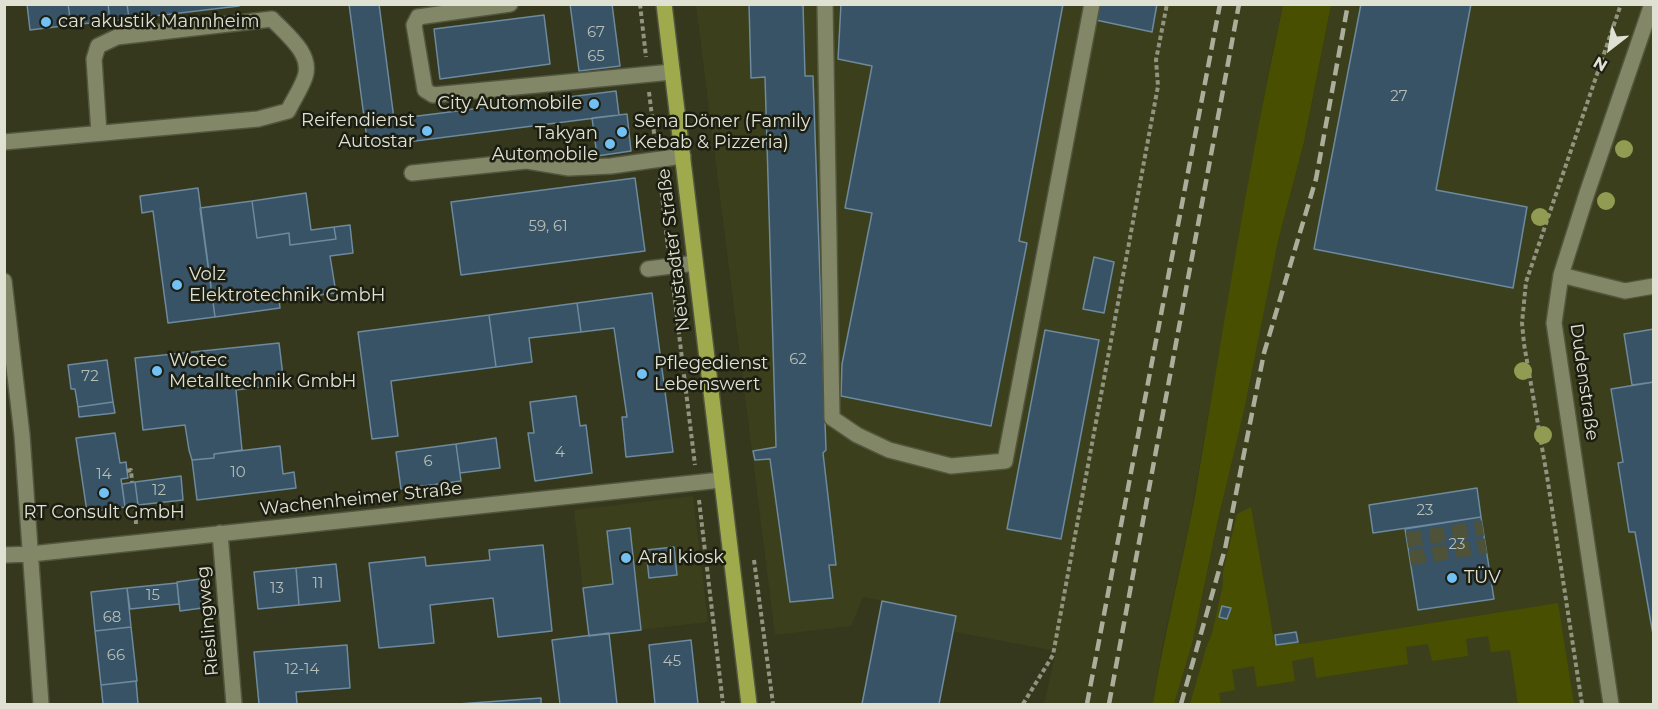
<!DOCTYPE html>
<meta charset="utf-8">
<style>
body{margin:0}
#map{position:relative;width:1658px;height:709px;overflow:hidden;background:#35381d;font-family:Montserrat,sans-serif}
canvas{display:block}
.frame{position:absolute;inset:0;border:6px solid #dfe2d2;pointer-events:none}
.north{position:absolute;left:1580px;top:18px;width:60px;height:60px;-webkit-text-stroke:4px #1d1e12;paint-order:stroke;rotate:211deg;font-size:16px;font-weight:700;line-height:24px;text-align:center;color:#dfe2d2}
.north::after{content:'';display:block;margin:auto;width:21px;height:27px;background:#dfe2d2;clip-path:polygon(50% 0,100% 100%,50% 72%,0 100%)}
</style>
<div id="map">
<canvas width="1658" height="709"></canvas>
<div class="frame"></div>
<div class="north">N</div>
</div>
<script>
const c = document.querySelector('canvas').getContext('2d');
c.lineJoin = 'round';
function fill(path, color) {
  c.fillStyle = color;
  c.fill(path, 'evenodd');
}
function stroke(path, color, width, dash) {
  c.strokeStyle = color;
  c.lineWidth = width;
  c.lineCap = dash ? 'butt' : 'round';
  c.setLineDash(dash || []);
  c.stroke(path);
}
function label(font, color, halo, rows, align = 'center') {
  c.font = font + ' Montserrat,sans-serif';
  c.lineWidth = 5;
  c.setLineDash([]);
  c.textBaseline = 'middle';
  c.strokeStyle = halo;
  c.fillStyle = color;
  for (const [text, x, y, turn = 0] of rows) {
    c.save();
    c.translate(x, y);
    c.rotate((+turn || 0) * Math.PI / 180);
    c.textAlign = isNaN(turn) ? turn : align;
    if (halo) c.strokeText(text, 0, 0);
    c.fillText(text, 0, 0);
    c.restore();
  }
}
fill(new Path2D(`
 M696,5H1283L1270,64L1245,206L1189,525L1162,648L1153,704H1044L1056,651L954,632L956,615L863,597L851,626L775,635Z
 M1331,5H1653V704H1208L1223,584L1212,633L1206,648L1190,704H1174L1192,644L1278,241L1305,139Z
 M693,496L708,622L588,636L574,510Z`), '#3b3f1b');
fill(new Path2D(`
 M1283,5H1331L1304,142L1278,241L1244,410L1218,520L1192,644L1174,704H1153C1164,634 1182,566 1195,496C1223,332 1248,167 1283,5Z
 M1251,507L1275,646L1276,645L1298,642L1301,644L1558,603L1574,704H1518L1510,650L1491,652L1488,636L1466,639L1468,656L1432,661L1428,644L1406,647L1408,664L1316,678L1313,657L1292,661L1295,681L1257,687L1254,666L1232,670L1235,690L1219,693L1221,704H1190L1206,648L1212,633L1223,584V572L1237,514Z`), '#494f00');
const building = new Path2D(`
 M27,4H68L71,25L30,30Z
 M68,4H108L110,21L71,25Z
 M108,4H127L129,19L110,21Z
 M127,4H238L239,6L129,19Z
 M349,4H379L394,119L616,91L619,115L368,147Z
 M570,4H612L620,66L579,71Z
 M749,4H803L805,76H813L826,450L823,453L836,565H829L833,598L790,602L770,459L755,460L753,451L776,447L765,77L751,78Z
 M841,4H1063L1019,241L1027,243L991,426L841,396L842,364L872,213L845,208L872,66L838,59Z
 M1099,4H1157L1152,32L1096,20Z
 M1361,4H1471L1436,190L1527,207L1513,288L1314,249Z
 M544,15L550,64L440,79L434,29Z
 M627,114L631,151L597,156L592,118Z
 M635,178L645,251L461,275L451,202Z
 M198,188L215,317L168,323L153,211L142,213L140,196Z
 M306,193L311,230L334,227L336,239L290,245L289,233L257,238L252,201Z
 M252,201L257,238L289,233L290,245L336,239L334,227L350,225L353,253L330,256L336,293L279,300L280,308L215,317L200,208Z
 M1094,257L1114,262L1104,313L1083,309Z
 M652,293L673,452L626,457L622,417H627L614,328L581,332L577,303Z
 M577,303L581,332L529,338L532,362L496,367L489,315Z
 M489,315L496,367L391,381L398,436L372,439L358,332Z
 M1654,329V382L1632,385L1624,334Z
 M1045,330L1099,340L1061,539L1007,529Z
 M279,343L284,384L236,390L242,450L214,454V458L192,460L189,450L185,425L143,430L135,358Z
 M107,360L113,402L78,407L75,389H71L68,365Z
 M1654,382V640L1635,532H1629L1618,463L1623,462L1611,389Z
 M576,396L580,426L586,425L592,473L535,481L528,433H534L530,402Z
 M113,402L115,413L79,417L78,407Z
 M115,433L120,463L126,462L127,471L128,478L121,479L125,507L87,512L76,438Z
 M496,438L500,468L460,473L456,444Z
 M456,444L461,481L401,489L396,452Z
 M280,446L283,474L294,472L296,488L197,500L192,460L214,458V454Z
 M181,476L183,500L138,505L135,482Z
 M135,482L138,505L125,507L122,484Z
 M1477,488L1481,517L1373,533L1369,505Z
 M1481,517L1494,599L1418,610L1405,529Z
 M630,528L641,630L589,636L583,588L613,584L607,531Z
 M543,545L552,631L498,637L493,598L430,605L434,643L379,648L369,563L425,557L426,566L490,560L489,550Z
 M674,547L677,575L649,578L646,550Z
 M336,564L340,601L299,605L296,568Z
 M296,568L299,605L258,609L254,572Z
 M207,578L210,607L180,611L177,582Z
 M177,583L179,604L130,609L127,588Z
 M127,588L131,627L95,631L91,592Z
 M882,601L956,616L939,704H862Z
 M1222,606L1231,608L1227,619L1219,617Z
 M131,627L137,681L101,685L95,631Z
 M1296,632L1298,642L1276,645L1275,635Z
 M609,633L617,704H560L552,640Z
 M691,640L698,704H655L649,645Z
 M347,645L350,688L296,692L297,704H259L254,652Z
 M136,681L138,704H103L101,685Z
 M541,698V704H458Z`);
fill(building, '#385365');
stroke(building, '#6d8a9e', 1.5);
stroke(new Path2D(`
 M1407,540L1483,528
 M1410,558L1486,546`), '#4e5238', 15, [15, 8]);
const minor = new Path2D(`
 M510,4L418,17L414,25L425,90L433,95L672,72
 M825,4L832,418L857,435L889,450L951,466L1005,461L1092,4
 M4,142L258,119L288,111C293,100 301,89 305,77C313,54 286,34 272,19L117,37L98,46L94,59L99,133
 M412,173L527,161L569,168L611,166L683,156
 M648,269L695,263
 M1561,275L1625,291L1654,286
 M4,281L22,435L41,704
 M220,533L234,704
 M4,555L31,554L721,480
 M1611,704L1554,323L1561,275L1587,193L1652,4`);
const major = new Path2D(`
 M664,4L749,704`);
stroke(minor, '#53563e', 18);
stroke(major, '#53563e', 18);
stroke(new Path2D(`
 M640,4L646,57
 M649,92L655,141
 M660,178L668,248
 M673,285L695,465
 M127,471L131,470L132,482
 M699,500L723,704
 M135,505L136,524
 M754,560L773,704
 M1023,704L1053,655L1158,86L1156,60L1167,4
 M1582,704L1547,476L1524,344L1522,323L1526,282L1621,4`), '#91947f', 4, [4.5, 3]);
stroke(minor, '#828768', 15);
stroke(major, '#9faa4c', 15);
stroke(new Path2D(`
 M1087,704L1220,4
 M1109,704L1239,4
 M1181,704L1225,549L1264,353L1316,179L1348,4`), '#abae9a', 4.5, [12, 6]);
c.fillStyle = '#929b52';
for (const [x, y] of [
 [1624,149],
 [1606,201],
 [1540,217],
 [1523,371],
 [1543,435]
]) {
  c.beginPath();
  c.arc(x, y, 9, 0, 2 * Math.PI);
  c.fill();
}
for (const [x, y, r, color] of [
 [46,22,6,"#72c1f5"],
 [594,104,6,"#72c1f5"],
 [427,131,6,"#72c1f5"],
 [622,132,6,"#72c1f5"],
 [610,144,6,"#72c1f5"],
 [177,285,6,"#72c1f5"],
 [157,371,6,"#72c1f5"],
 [642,374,6,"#72c1f5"],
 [104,493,6,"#72c1f5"],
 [626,558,6,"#72c1f5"],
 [1452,578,6,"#72c1f5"]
]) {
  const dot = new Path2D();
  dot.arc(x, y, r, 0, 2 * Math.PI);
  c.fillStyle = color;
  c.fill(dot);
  stroke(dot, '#1d1e12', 2);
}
label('15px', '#b5beb7', null, [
 ["67",596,33],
 ["65",596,57],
 ["27",1399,97],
 ["59, 61",548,227],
 ["62",798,360],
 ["72",90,377],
 ["4",560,453],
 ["6",428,462],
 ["10",238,473],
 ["14",104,475],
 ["12",159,491],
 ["23",1425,511],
 ["23",1457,545],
 ["11",318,584],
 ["13",277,589],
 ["15",153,596],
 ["68",112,618],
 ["66",116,656],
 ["45",672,662],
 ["12-14",302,670]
]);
label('18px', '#dfe2d2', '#1d1e12', [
 ["car akustik Mannheim",58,22],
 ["City Automobile",582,104,"right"],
 ["Reifendienst",415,121,"right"],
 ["Autostar",415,142,"right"],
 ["Sena Döner (Family",634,122],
 ["Kebab & Pizzeria)",634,143],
 ["Takyan",598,134,"right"],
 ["Automobile",598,155,"right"],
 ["Volz",189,275],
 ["Elektrotechnik GmbH",189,296],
 ["Wotec",169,361],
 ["Metalltechnik GmbH",169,382],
 ["Pflegedienst",654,364],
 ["Lebenswert",654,385],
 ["RT Consult GmbH",104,513,"center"],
 ["Aral kiosk",638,558],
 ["TÜV",1464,578]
], 'left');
label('18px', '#dfe2d2', '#1d1e12', [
 ["Neustadter Straße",674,250,-97],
 ["Dudenstraße",1584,382,82],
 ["Wachenheimer Straße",361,499,-6],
 ["Rieslingweg",208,621,-95]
]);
</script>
